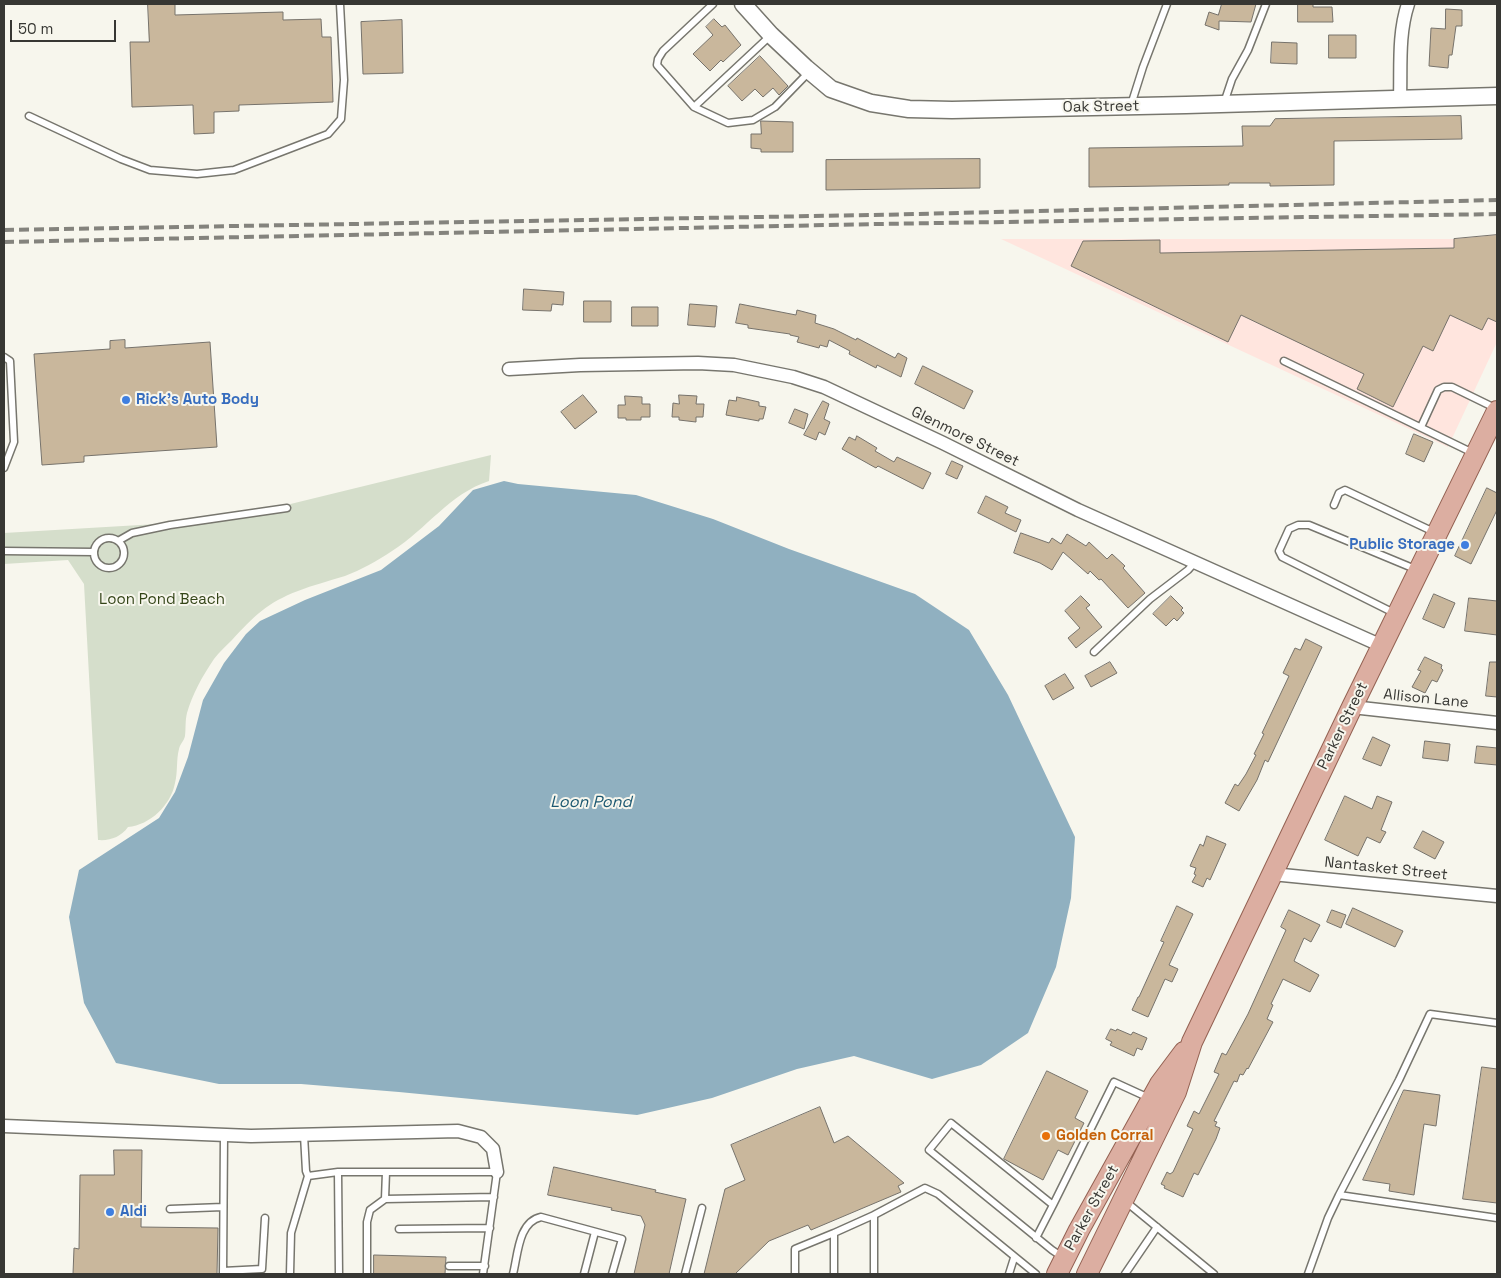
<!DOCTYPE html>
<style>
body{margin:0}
#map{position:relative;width:1501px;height:1278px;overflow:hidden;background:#f7f6ed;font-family:"Space Grotesk",sans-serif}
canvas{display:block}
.frame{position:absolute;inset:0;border:5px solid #373733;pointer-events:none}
.scale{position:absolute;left:10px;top:20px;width:106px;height:22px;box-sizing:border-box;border:2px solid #373733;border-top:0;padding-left:6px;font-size:15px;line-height:18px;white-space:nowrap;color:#373733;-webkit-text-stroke:4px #f7f6ed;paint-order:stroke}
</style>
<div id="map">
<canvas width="1501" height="1278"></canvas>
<div class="frame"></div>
<div class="scale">50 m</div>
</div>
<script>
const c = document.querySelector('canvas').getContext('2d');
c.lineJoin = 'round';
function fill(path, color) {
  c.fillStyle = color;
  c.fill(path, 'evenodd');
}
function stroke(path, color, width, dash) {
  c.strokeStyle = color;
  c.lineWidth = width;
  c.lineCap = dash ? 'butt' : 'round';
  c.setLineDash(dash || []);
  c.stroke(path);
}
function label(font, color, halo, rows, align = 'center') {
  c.font = font + ' "Space Grotesk",sans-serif';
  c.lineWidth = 4;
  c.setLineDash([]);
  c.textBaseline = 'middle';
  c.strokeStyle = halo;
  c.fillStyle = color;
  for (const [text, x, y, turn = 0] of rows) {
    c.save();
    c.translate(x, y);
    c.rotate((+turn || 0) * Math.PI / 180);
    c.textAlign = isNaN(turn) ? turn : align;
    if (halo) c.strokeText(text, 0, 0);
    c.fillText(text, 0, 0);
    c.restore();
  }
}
fill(new Path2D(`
 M1497,235V342L1448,447L1001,239H1454Z`), '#ffe5de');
fill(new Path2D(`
 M491,455L489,481C449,494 427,529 392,551C377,561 361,570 345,576C329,581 313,585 298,591C268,602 253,617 232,640C226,646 219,652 214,659C203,675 192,695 187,713C185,721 186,728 185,736C184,741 180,744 179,749C176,760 178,772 175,783C171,805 150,825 128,827C121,837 110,841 98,840L84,584L68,560L4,564V533L225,520Z`), '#d5decb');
fill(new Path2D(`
 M504,481L518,484L636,495L713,519L789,549L915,594L969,630L1008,695L1075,837L1071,898L1056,967L1028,1033L981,1065L932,1079L854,1056L797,1069L712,1098L637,1115L399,1092L301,1084H219L116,1063L84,1003L69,917L79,870L159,818L175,792L188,757L203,700L224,663L246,634L260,621L305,600L381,570L439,526L473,490Z`), '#90b0c0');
const building = new Path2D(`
 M148,4H175V15L283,12V20L321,19L322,37H331L333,102L239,105V111L214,112V133L194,134L193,105L132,107L130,42H149Z
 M1222,4H1256L1251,22L1219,21V30L1205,25L1209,12L1218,15Z
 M1298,4H1313V7H1332L1333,22H1298Z
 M1446,9L1462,10V26H1456L1452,55H1449L1448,68L1429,66L1431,28L1445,29Z
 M714,19L722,27L725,25L741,45L723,62L721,60L710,71L693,54L713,35L706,27Z
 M402,20L403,73L363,74L361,22Z
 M1329,35H1356V58H1329Z
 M1272,42L1297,43V64L1271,63Z
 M760,56L788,86L779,95L773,88L763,97L755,89L742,101L728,86Z
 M1461,116L1462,139L1334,141V185L1270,186V183H1229V185L1089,187V148L1243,146L1242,126H1270L1275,119Z
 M761,121L793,122V152H761V149L751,148V134H761Z
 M980,159V188L826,190V160Z
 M1497,235V322L1488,318L1482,330L1450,315L1433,351L1423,346L1393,407L1357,389L1364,374L1241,315L1228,342L1071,266L1083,241L1160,240V253L1454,248V239Z
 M524,289L564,292L563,305L552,304L551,311L523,310Z
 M584,301H611V322H584Z
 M690,304L717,306L715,327L688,325Z
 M740,304L796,315L797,310L816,315L815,323L834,329L856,340L857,338L895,358L898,353L907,358L901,377L877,365L876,368L849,354L850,351L829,340L827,347L820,345L819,348L797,342L799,337L790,335V334L748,328V325L736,323Z
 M632,307H658V326H632Z
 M125,340V348L210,342L217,447L84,456V462L42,465L34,354L110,349V341Z
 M923,366L973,391L964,409L915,384Z
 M583,395L597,412L575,429L561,412Z
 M679,395L697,396L696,404H704L703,417H696V422L679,420V417H672L673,403L679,404Z
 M625,396L642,397V404H650V417H641V420H626V418H618V405H625Z
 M737,397L759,402V406L766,407L763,419H759V421L726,415L729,400L736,401Z
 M823,401L829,404L824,419L830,422L825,435L819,432L816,440L804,435Z
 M795,409L808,414L804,429L789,423Z
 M1414,434L1433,442L1424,462L1406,454Z
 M857,436L877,448L875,451L894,462L897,457L931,473L923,489L878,466L876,468L842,449L849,437L855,440Z
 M952,461L963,466L957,479L946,474Z
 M1487,488L1497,493V510L1471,564L1455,556Z
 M986,496L1008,507L1005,513L1021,520L1016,532L978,513Z
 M1021,533L1049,543L1052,538L1061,544L1067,534L1086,546L1089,542L1107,559L1112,554L1125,566L1123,568L1145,593L1128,608L1101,579L1099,580L1090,571L1088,574L1063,552L1052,570L1040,563L1014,553Z
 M1434,594L1455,603L1444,628L1423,619Z
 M1081,596L1090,605L1086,608L1102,627L1076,648L1068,638L1080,628L1065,611Z
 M1171,596L1183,608L1181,610L1184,613L1177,621L1174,618L1166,626L1153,614Z
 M1469,598L1497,601V635L1465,631Z
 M1306,639L1322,647L1268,762L1265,760L1257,780L1239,811L1225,803L1235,784L1238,786L1246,774L1256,755L1254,754L1264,734L1262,733L1289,676L1283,673L1295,648L1300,650Z
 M1425,657L1442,665L1441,668L1443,670L1437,682L1432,680L1425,693L1412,687L1421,671L1418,670Z
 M1110,662L1117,673L1091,687L1085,676Z
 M1490,662H1497V697L1486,696Z
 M1065,674L1074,688L1053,700L1045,686Z
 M1373,737L1390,745L1381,766L1363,759Z
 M1425,741L1450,744L1448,761L1423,758Z
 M1477,746L1497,748V765L1475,763Z
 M1345,796L1372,809L1377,796L1392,802L1381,830L1386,832L1380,843L1367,837L1358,856L1325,840Z
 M1423,831L1444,842L1435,859L1414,848Z
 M1207,836L1226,844L1210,880L1207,878L1203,887L1192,882L1196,875L1194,874L1196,868L1190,866L1200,844L1203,846Z
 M1177,906L1193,914L1169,965L1178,969L1172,982L1165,979L1148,1017L1132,1010L1138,997H1139L1164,942L1161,941Z
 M1353,908L1403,931L1395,947L1346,924Z
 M1289,910L1320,925L1311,942L1304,938L1294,961L1319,975L1310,992L1283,979L1271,1004L1273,1005L1267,1019L1273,1022L1248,1069L1247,1068L1243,1075L1240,1074L1237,1082L1234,1081L1214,1121L1217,1122L1215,1126L1220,1128L1216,1139L1198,1175L1194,1173L1183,1197L1164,1188L1165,1186L1161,1184L1167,1172L1170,1174L1173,1172L1193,1129L1187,1126L1194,1111L1199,1114L1219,1074L1214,1072L1222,1053L1226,1055L1248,1014L1286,930L1281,927Z
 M1332,910L1346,915L1341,928L1327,922Z
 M1111,1029L1116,1031L1117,1029L1131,1035L1133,1032L1147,1038L1142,1050L1137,1048L1134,1056L1110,1045L1112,1042L1106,1039Z
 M1482,1067L1497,1069V1203L1463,1199Z
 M1047,1071L1088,1091L1075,1118L1084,1123L1068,1155L1058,1150L1043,1180L1004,1159Z
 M1404,1090L1440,1095L1436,1126L1424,1124L1414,1195L1389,1191L1390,1184L1363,1180Z
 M820,1107L834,1143L848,1136L904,1183L898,1186L901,1192L811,1230L808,1225L769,1241L735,1274H704L725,1189L745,1180L731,1145Z
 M114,1150H142L141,1227L218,1228L217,1274H73L74,1248L79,1249L80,1175H114Z
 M554,1167L656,1190L655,1192L686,1199L669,1274H634L645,1225L641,1216L611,1210L612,1208L548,1195Z
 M374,1255L446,1257L445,1274H374Z`);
fill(building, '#c9b79c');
stroke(building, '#76726b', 1);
const service = new Path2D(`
 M713,4L663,51L658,59L657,65L694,107L728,123L753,120L775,107L810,71
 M1224,103L1232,79L1248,50L1266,4
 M1131,105L1143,67L1167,4
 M694,107L770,36
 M29,116L121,159L150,170L197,174L234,170L328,134L341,119L344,80L340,4
 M4,357L10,361L14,442L4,468
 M1284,361L1473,453
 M1421,427L1438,390L1444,387H1452L1495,408
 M1334,505L1339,493L1345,490L1434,532
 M94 553a15 15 0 1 1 30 0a15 15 0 1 1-30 0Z
 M118,541L132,533L170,525L287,508
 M4,551L94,552
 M1394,613L1282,557L1279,551L1289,529L1298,525H1309L1415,569
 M1094,652L1150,599L1188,570L1195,562
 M1497,1023L1430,1014L1399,1080L1339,1195L1497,1218
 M304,1135L306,1171L308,1176L338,1172
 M386,1172L385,1199L494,1197
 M1125,1201L1214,1274
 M170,1209L223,1207
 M399,1229L490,1228
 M1036,1238L1053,1205
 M1064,1258L1052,1250L929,1150L951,1123L1053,1205L1114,1082L1149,1098
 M449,1266H485
 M223,1271L262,1269L265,1218
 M223,1274L224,1135
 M290,1274L291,1233L308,1176
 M339,1274L338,1172H497L483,1274
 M367,1274V1222L370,1210L385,1199
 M513,1274C518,1255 518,1222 541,1217L622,1239L612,1274
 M584,1274L595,1232
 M685,1274L702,1208
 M795,1274V1249L834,1233
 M834,1274V1233L874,1215
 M874,1274V1215L925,1188L938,1194L1036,1274
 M1009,1274L1014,1258
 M1125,1274L1157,1227
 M1308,1274L1328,1218L1339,1195`);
const minor = new Path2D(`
 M1400,98C1401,67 1398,34 1408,4
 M509,369L580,365L698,363L734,365L793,377L824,387L943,443L1078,510L1382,646
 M1352,707L1497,723
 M1272,874L1497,896
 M4,1126L251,1136L458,1131L481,1137L493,1149L497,1172`);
const tertiary = new Path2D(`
 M743,4L771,35L806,68L831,89L871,103L909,109L952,110L1186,105L1497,96`);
const primary = new Path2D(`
 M1057,1274L1079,1230L1160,1084L1184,1052
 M1087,1274L1176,1092L1192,1042L1352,707L1497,411`);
stroke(service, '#77766e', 9);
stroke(minor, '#77766e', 15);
stroke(tertiary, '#77766e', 19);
stroke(primary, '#936152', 22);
stroke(service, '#fff', 6);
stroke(minor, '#fff', 12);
stroke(tertiary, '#fff', 16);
stroke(primary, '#dcaea1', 20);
stroke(new Path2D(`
 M4,230L874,215L1497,200
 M4,242L878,224L1497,214`), '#84837d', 4, [10, 5]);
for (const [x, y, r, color] of [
 [126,400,5,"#3f7fe0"],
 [1465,545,5,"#3f7fe0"],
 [1046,1136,5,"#e8710a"],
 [110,1212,5,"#3f7fe0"]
]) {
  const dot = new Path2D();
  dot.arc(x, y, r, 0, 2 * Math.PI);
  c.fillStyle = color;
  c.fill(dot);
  stroke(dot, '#f7f6ed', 2);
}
label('15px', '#373733', '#f7f6ed', [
 ["Oak Street",1101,107,-1],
 ["Glenmore Street",965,437,26],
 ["Allison Lane",1426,699,6],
 ["Parker Street",1343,726,-64],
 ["Nantasket Street",1386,869,6],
 ["Parker Street",1092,1208,-61]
]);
label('bold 15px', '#366cbe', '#f7f6ed', [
 ["Rick's Auto Body",136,400],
 ["Public Storage",1455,545,"right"],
 ["Aldi",120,1212]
], 'left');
label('15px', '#344518', '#f7f6ed', [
 ["Loon Pond Beach",162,600]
]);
label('bold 15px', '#c56008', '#f7f6ed', [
 ["Golden Corral",1056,1136]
], 'left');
label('italic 16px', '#1c5871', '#f7f6ed', [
 ["Loon Pond",591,803]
]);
</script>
